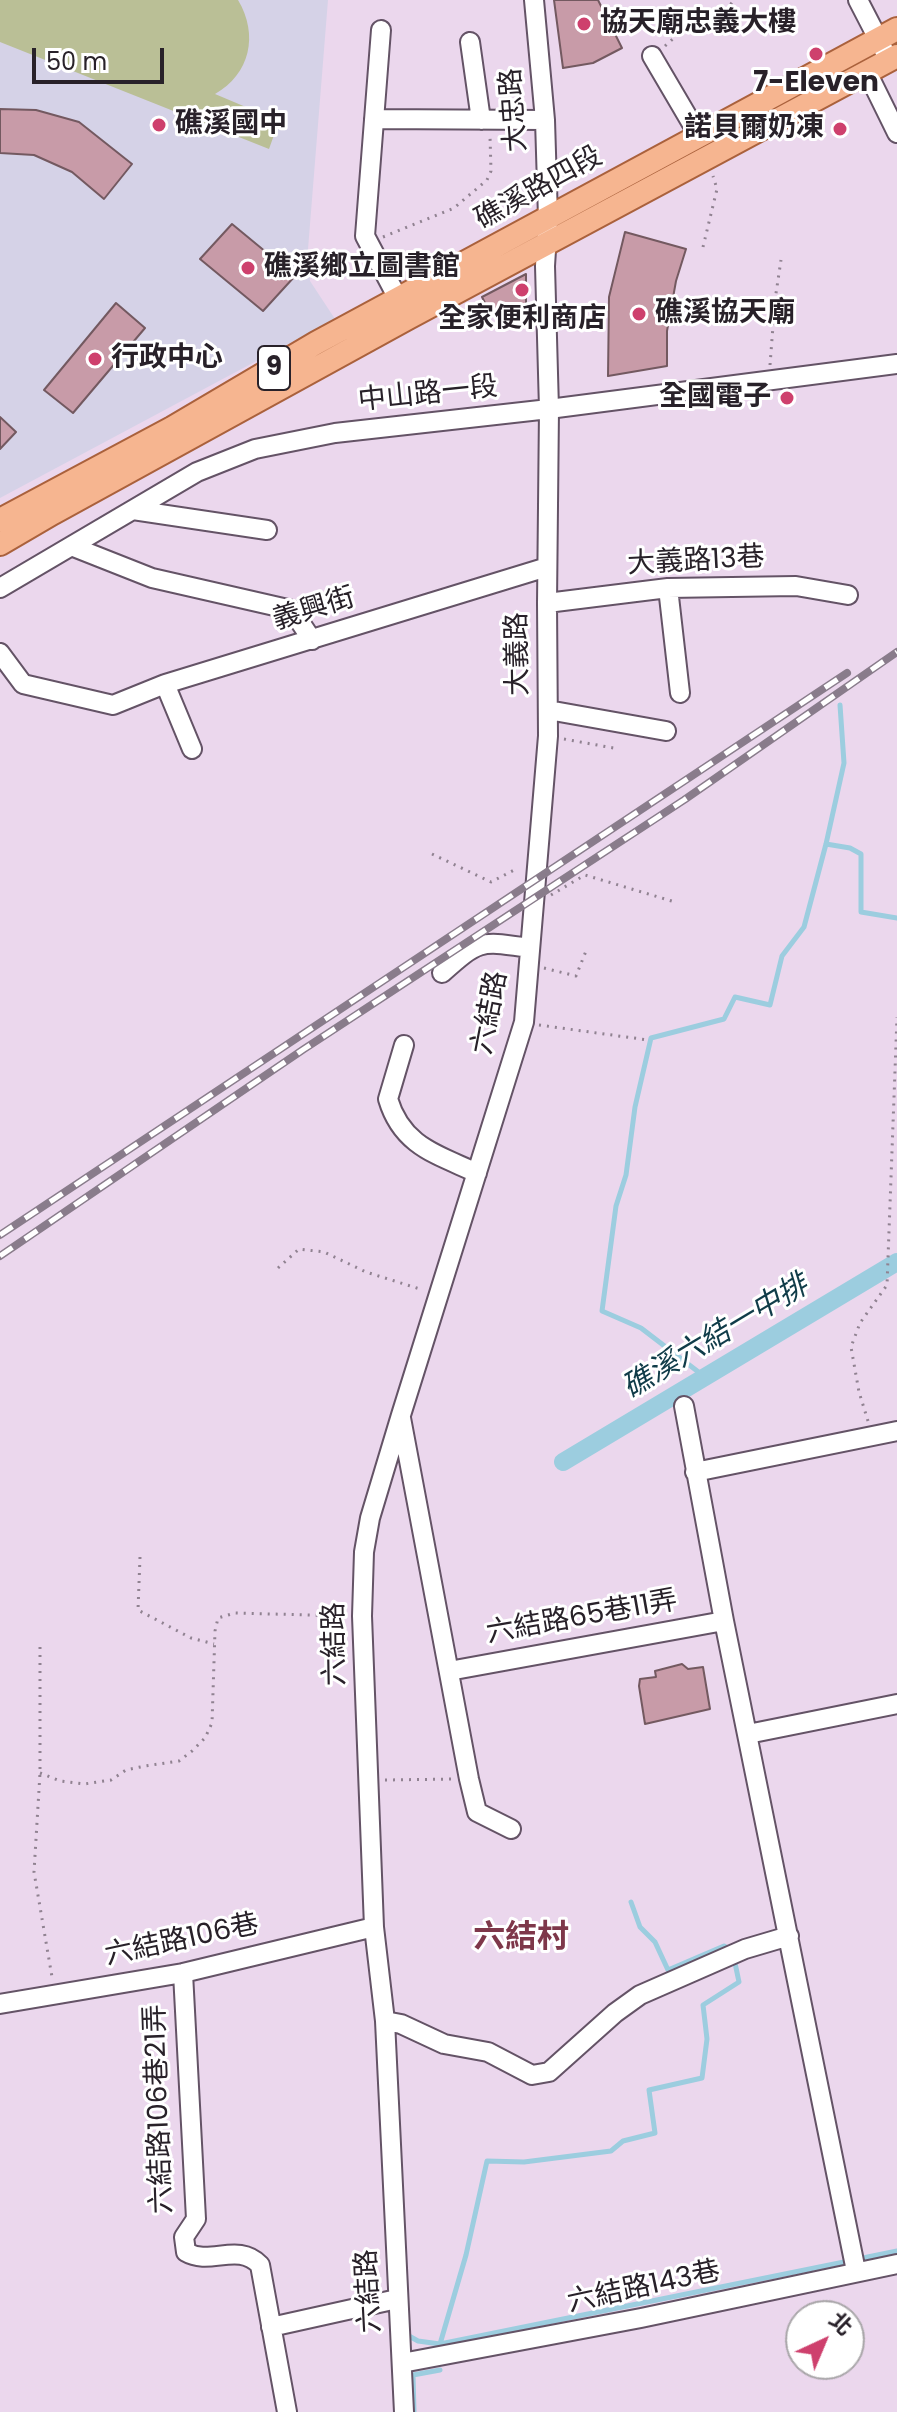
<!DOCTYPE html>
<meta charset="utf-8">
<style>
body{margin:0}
#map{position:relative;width:897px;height:2412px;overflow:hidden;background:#ebd7ed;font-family:Poppins,"Noto Sans TC",sans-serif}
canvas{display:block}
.north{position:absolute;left:785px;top:2300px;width:80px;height:80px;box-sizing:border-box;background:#fff;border:2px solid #a9a6a9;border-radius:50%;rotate:44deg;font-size:22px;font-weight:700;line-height:32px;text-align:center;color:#282129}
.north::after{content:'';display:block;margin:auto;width:28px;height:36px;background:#ce406d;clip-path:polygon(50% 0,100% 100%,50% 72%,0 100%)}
.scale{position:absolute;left:32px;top:48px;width:132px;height:36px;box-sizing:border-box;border:4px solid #282129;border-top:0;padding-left:10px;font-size:24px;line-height:28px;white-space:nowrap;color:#282129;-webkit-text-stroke:6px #fff;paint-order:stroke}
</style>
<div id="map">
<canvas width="897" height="2412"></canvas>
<div class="north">北</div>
<div class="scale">50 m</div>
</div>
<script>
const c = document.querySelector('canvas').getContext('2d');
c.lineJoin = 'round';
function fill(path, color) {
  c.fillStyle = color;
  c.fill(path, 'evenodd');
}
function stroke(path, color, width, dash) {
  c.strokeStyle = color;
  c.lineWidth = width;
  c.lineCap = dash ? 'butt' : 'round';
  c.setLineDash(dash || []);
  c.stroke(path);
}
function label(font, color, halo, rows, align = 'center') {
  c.font = font + ' Poppins,"Noto Sans TC",sans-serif';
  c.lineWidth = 6;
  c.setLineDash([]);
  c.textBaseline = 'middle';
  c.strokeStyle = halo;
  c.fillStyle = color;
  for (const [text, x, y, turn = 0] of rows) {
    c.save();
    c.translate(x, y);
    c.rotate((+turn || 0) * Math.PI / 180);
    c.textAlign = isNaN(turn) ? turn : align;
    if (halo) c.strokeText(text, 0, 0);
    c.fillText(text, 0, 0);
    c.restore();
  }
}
fill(new Path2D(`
 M0,0H328L308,249L310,281L335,319L0,498Z`), '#d5d2e7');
fill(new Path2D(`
 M0,0H238C259,35 250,74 215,94L279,121L269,149L0,42Z`), '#babf96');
stroke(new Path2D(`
 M826,844L850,848L861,854V912L897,918
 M705,1377L641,1328L602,1311L616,1206L626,1175L635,1107L651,1038L724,1019L735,997L770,1005L782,956L804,927L826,844L844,763L840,705
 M631,1902L640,1927L655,1942L668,1970L724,1946L731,1950
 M858,2259L897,2251
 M408,2332L409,2336L418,2341L440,2344L849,2261
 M440,2344L466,2255L487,2161L524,2162L611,2151L623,2141L655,2133L649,2090L702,2078L707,2039L703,2005L739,1982L735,1963L738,1960
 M414,2412L413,2375L440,2370`), '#9ccddf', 5);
stroke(new Path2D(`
 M563,1462L897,1262`), '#9ccddf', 18);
const building = new Path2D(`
 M554,0H598L622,48L593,63L563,68Z
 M0,109L36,110L79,122L132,164L104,199L72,172L34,155L0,153Z
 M232,224L295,276L263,311L200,259Z
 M625,232L686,249L676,281L667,331V366L608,376L609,297Z
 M526,274V316L489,311L482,297Z
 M116,303L145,328L73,413L44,390Z
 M0,417L16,432L0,449Z
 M682,1664L688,1669L703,1667L710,1709L645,1724L639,1686L640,1679L656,1677L655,1671Z`);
fill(building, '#c89ba8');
stroke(building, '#735960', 2);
const minor = new Path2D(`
 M858,0L889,60
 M381,30L365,236L403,308
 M470,42L481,120
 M652,56L699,136
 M867,72L897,133
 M374,119L545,120
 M133,510L267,530
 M71,546L152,578L292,610L312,640
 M0,588L197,472L255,449L335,433L549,409L897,364
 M668,588L680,693
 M547,603L668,588L796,586L848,595
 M0,653L23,684L113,705L165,684
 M548,710L666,731
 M192,749L165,684L547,567
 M442,973C480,939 480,941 530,948
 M404,1045L388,1099C402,1146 436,1154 477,1173
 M684,1406L724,1621L856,2271
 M401,1418L469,1779L477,1812L511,1829
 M695,1472L897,1431
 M449,1671L724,1621
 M748,1734L897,1704
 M183,1973L196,2219L184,2237L186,2252C210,2266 238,2242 260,2265L287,2412
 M0,2004L183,1973L374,1927
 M385,2021L401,2024L444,2044L488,2052L532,2075L549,2072L615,2013L640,1995L745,1949L789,1936
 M271,2327L397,2299
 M402,2363L641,2318L897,2264
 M404,2412L385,2021L374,1927L362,1616L364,1552L370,1518L401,1415L524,1022L548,736L547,603L549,409L545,266L548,218L545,120L534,0`);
const major = new Path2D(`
 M0,520L172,428L316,343L897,29
 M0,544L53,513L408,318L897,56`);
stroke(minor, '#645366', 22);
stroke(major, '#aa613c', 26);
stroke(new Path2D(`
 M665,46L687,26L723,14L734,0
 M383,237L454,208L487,180L491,171L490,136
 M703,247L717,189L713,176
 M770,365L775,300L781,260
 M564,739L619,749
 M432,854L491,882L518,868
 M551,895L585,875L675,902
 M544,968L576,976L586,951
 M539,1025L648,1040
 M278,1268L299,1249L324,1252L366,1272L423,1290
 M868,1421L859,1392L851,1347L860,1323L887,1285L897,1017
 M140,1557L138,1610L191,1638L214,1644
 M40,1647V1773L34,1872L52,1977
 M40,1773L60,1781L84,1784L111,1780L126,1770L145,1766L179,1761L192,1751L205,1738L212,1723L215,1631L218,1618L235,1613L346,1616
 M385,1780L453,1779`), '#908291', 3, [2, 6]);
stroke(minor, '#fff', 18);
stroke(major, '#f6b590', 22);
const rail = new Path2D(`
 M0,1235L847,673
 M0,1256L304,1049L684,800L897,652`);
stroke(rail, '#897c8b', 8);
stroke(rail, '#fff', 5, [15]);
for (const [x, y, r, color] of [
 [584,24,8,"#ce406d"],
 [816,54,8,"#ce406d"],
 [159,125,8,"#ce406d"],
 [840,129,8,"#ce406d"],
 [248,268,8,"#ce406d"],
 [522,290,8,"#ce406d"],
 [639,314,8,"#ce406d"],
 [95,359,8,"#ce406d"],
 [787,398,8,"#ce406d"]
]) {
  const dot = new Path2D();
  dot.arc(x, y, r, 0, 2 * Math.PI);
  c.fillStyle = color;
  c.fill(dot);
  stroke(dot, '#fff', 3);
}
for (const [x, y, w] of [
 [274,368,32]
]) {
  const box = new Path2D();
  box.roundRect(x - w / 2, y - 22, w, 44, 6);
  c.fillStyle = '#fff';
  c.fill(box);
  stroke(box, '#282129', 2);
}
label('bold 26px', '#282129', null, [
 ["9",274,368]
]);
label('bold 28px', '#282129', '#fff', [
 ["協天廟忠義大樓",600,24],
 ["7-Eleven",816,84,"center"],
 ["礁溪國中",175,125],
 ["諾貝爾奶凍",824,129,"right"],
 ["礁溪鄉立圖書館",264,268],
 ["礁溪協天廟",655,314],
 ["全家便利商店",522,320,"center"],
 ["行政中心",111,359],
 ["全國電子",771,398,"right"]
], 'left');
label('28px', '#282129', '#fff', [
 ["大忠路",515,110,-94],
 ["礁溪路四段",539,189,-29],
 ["中山路一段",428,395,-6],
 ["大義路13巷",696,562,-3],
 ["義興街",314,610,-17],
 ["大義路",519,654,-91],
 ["六結路",491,1013,-79],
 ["六結路65巷11弄",582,1618,-10],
 ["六結路",336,1644,-91],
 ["六結路106巷",182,1941,-12],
 ["六結路106巷21弄",160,2109,-92],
 ["六結路143巷",644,2288,-12],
 ["六結路",370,2291,-93]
]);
label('italic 30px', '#103c49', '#fff', [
 ["礁溪六結一中排",716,1338,-31]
]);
label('bold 32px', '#7e374a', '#fff', [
 ["六結村",521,1939]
]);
</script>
